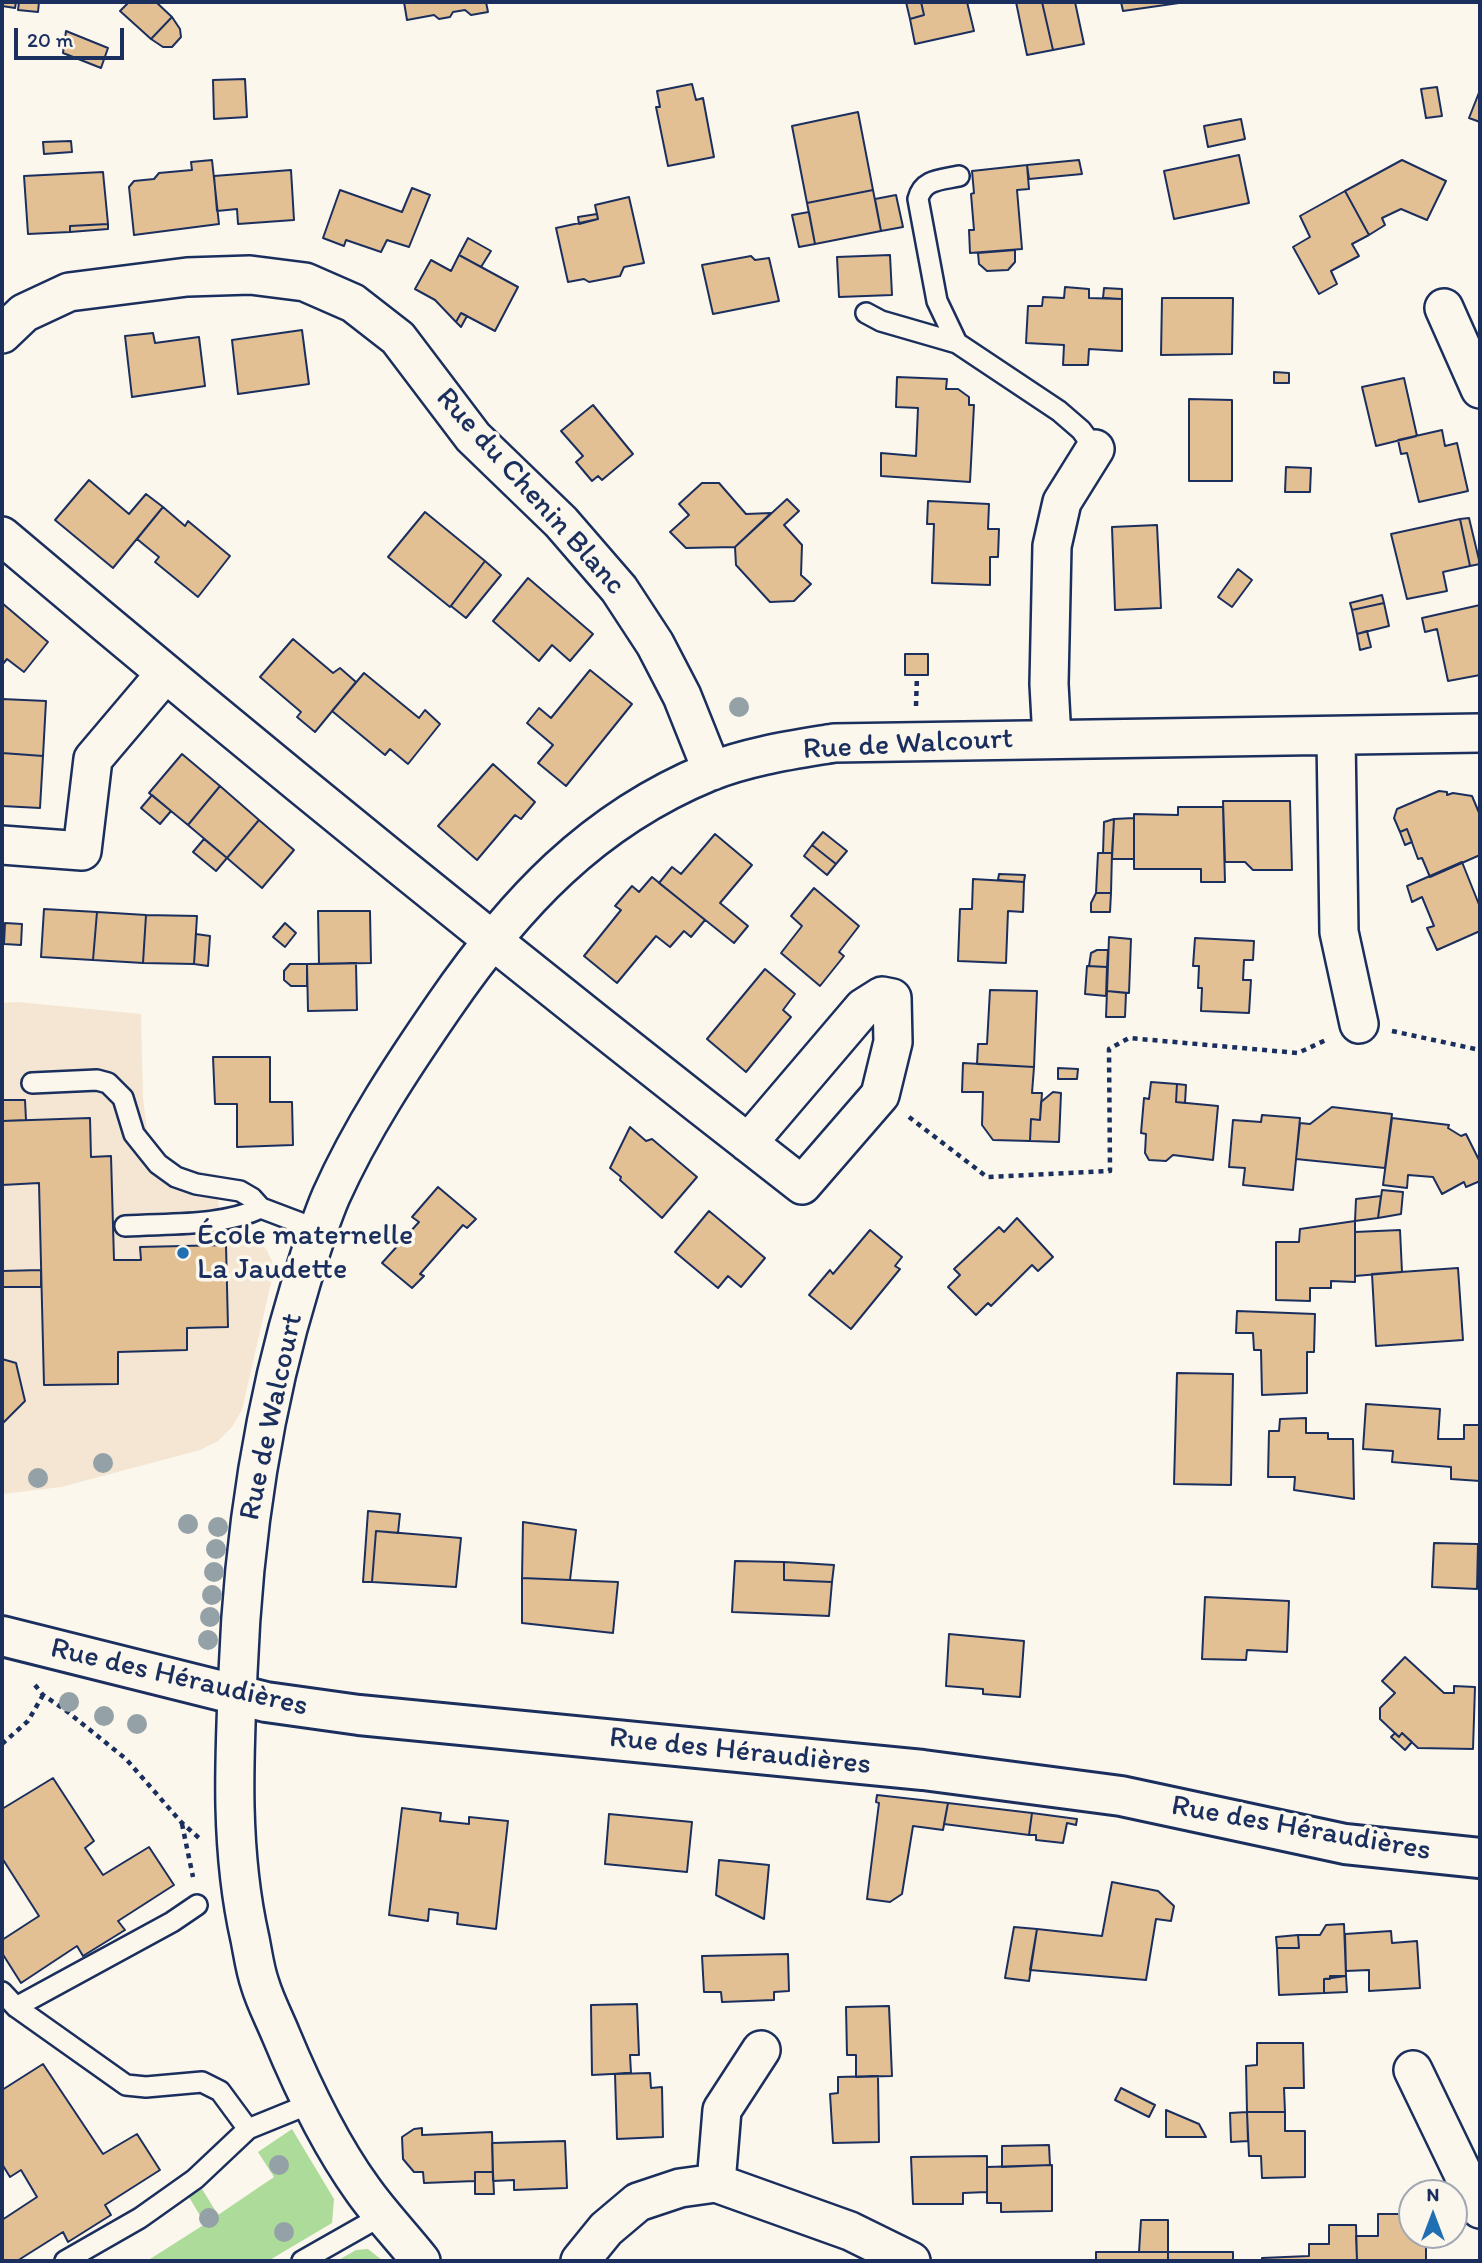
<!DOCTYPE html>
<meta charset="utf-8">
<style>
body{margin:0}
#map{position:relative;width:1482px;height:2263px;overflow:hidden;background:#fbf7ec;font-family:Itim,sans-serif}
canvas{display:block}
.frame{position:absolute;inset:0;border:4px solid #1b2f5e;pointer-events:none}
.north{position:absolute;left:1398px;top:2179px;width:70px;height:70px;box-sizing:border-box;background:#fbf7ec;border:2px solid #a1a7b3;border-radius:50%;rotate:0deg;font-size:19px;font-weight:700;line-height:28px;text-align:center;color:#1b2f5e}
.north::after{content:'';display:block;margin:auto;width:24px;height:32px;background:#1f6fb2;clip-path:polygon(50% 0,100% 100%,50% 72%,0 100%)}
.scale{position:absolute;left:14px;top:28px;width:110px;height:32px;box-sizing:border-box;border:4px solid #1b2f5e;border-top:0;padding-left:9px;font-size:21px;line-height:24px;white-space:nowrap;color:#1b2f5e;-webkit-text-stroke:5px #fbf7ec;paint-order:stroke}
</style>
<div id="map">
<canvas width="1482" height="2263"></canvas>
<div class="frame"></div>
<div class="north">N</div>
<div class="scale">20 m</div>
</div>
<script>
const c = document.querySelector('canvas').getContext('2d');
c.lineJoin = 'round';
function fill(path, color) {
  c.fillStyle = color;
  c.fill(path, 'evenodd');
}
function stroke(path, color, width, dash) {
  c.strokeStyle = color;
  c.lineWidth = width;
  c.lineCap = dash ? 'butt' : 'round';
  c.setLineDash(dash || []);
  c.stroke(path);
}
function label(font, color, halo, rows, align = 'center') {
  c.font = font + ' Itim,sans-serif';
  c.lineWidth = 7;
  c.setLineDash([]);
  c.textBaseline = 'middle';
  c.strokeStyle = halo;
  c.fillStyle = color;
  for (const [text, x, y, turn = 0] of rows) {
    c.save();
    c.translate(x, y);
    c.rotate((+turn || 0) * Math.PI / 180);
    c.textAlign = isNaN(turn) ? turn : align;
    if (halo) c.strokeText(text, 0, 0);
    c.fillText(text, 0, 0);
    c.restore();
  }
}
fill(new Path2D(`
 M18,1002L141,1014L143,1098L147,1131L154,1145L164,1156L174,1163L185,1168L217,1175L220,1229L246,1232L257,1239L266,1249L272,1261L273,1274L242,1410L232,1427L218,1441L200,1450L61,1487L2,1494V1003Z`), '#f4e6d2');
fill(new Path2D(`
 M292,2129L334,2199L332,2223L268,2261H147L205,2224L189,2197L202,2189L218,2215L274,2177L258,2152Z
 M368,2249L383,2261H337L356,2250Z`), '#addb99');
const building = new Path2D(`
 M2,2H16L15,8L2,6Z
 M19,2H39L38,12L18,10Z
 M129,2H156L172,17L151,39L120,11Z
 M404,2H486L488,12L471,15L465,10L453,12L450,17L439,19L434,15L407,20Z
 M906,2H921L924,15L910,19Z
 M921,2H967L974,31L915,44L910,19L924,15Z
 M1016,2H1042L1053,50L1027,55Z
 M1075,2L1084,44L1053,50L1042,2Z
 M1121,2H1186L1123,11Z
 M172,17L180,29L181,37L172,47H163L151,39Z
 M66,31L108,48L101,68L63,53Z
 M245,79L247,117L214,119L213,80Z
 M692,84L696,100L703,98L714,157L668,166L656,107H660L657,91Z
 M1437,87L1442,116L1426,118L1421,89Z
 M1480,90V122L1469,118Z
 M858,112L873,190L807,203L792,126Z
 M1241,119L1245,139L1208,147L1204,126Z
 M71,141L72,152L44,154L43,142Z
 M1239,155L1249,203L1174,219L1164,171Z
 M212,160L219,224L134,235L129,187L134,181L154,179L159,173L192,170L191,162Z
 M1079,160L1082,174L1029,179L1027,165Z
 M1402,160L1446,181L1427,220L1401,209L1382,218L1385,225L1369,235L1345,191Z
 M1027,165L1029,189L1017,190L1022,249L970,253L969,230H974L971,194L974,193L972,171Z
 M291,170L294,220L238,224L237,209L217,211L214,176Z
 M103,172L108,224L70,226V232L28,234L24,176Z
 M412,188L430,195L409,247L387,240L381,252L346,240L344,246L323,238L340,190L402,212Z
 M873,190L881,231L815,244L807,203Z
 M1345,191L1369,235L1352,244L1359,256L1331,271L1337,284L1319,294L1293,247L1310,237L1300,216Z
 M896,195L903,227L881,231L875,199Z
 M629,197L644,263L624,267L620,276L589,282L584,279L568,282L556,228L598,219L595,205Z
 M809,212L815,244L799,247L792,215Z
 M597,214L598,219L579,224L578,217Z
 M108,224V229L70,232V226Z
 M468,238L491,251L481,267L459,255Z
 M1015,250V262L1008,270L987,271L979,264L978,253Z
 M459,255L518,287L495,331L461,313L456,322L435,300L415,289L431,260L451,271Z
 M890,255L892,295L839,297L837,257Z
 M751,256L755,260L769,258L779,301L713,314L702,265Z
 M1065,287L1089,289V298L1122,299V351L1089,349L1088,365H1063L1064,345L1026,343L1028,306H1042L1043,297L1064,298Z
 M1104,288L1122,289V299L1103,298Z
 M1162,298H1233L1232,354L1161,355Z
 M461,313L467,316L461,327L456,322Z
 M302,330L309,384L238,394L232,340Z
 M153,333L155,343L199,337L205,386L132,397L125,336Z
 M1274,372L1289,373V383H1274Z
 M897,377L947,379L946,389H958L969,397V405H974L970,482L881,476V453L916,456L918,408L896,407Z
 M1404,378L1417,436L1376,446L1362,387Z
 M1189,399L1232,400V481H1189Z
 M593,405L633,454L602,480L598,476L592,481L576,462L583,456L561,431Z
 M1442,430L1445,446L1457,443L1468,491L1419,502L1407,453L1401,454L1398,440Z
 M1286,467L1311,468L1310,492H1285Z
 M89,480L129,514L146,494L163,507L113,568L55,520Z
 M702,483H719L746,514L771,513L735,547L686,548L670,532L689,515L679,504Z
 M787,499L799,511L784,525L802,545L801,575L811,584L794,601L770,602L736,565L735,547Z
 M928,501L989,504L988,529H999L998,557H990V585L932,583L934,524H927Z
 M163,507L185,526L188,521L230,556L198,597L155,562L159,557L137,539Z
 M425,512L485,561L450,607L388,557Z
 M1469,518L1480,564L1470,566L1460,519Z
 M1460,519L1470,566L1443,572L1447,591L1407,599L1391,534Z
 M1157,525L1161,608L1115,610L1112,527Z
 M485,561L501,575L466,618L451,606Z
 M1238,569L1252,580L1232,607L1218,597Z
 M528,578L593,634L570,661L552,645L539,661L493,621Z
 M1382,595L1384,603L1352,610L1350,603Z
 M2,603L48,642L24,672L7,659L2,665Z
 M1384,603L1389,626L1357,634L1352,610Z
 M1480,605V675L1448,681L1437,629L1425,632L1422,618Z
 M1367,631L1371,647L1360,650L1357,634Z
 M293,639L333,673L340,668L356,682L315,732L297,717L301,712L260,677Z
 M905,654H928V675H905Z
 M590,670L632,704L566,786L538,763L553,745L527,723L539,708L551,718Z
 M364,673L419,718L425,710L440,724L408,764L390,749L385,755L332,711Z
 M2,699L46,701L43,756L2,753Z
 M2,753L43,756L40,808L2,806Z
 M182,754L220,786L188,825L149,793Z
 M493,764L535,802L521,819L515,815L477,860L438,826Z
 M220,786L259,820L227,858L188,825Z
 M1439,791L1447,792V795L1453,793L1472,796L1480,815V855L1430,877L1422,858L1418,859L1407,829L1400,832L1394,818L1397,809Z
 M152,795L171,811L160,824L141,808Z
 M1223,801H1290L1292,870H1253L1245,862H1225Z
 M1178,807H1223L1225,882H1201V869H1134V814L1178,815Z
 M1134,818V859H1112L1114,819Z
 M1114,819L1112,853H1103L1104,822Z
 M259,820L294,850L262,888L227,858Z
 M1407,829L1412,842L1405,845L1400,832Z
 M823,832L847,851L836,864L812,845Z
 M715,834L752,865L720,903L748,926L734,943L659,883L672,867L681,874Z
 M204,839L227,858L216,871L193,852Z
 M812,845L836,864L827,875L804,856Z
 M1098,853H1112L1111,893H1096Z
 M1462,862L1480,907V931L1437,950L1427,928L1434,926L1422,897L1412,902L1407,886Z
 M999,874L1025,875L1024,882L998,880Z
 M652,877L705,920L691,937L684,931L670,947L656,936L617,983L584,956L621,910L615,906L632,886L639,892Z
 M973,879L1024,882L1023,912L1008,911L1006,963L958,961L960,909H972Z
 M814,888L859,926L839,952L844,956L820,986L781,953L802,926L791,916Z
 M1096,893H1111L1110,912H1091V903Z
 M44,909L97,912L93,960L41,957Z
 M318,911H370L371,963L319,964Z
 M97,912L146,915L143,963L93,960Z
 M146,915L197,916L194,964L143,963Z
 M5,923L22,924L21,945L4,944Z
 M285,923L296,933L285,947L273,937Z
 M196,934L210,936L208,966L194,964Z
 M1109,937L1131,939L1129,993L1107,991Z
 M1195,938L1254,941L1253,960H1244L1243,980H1251L1249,1013L1201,1011L1202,988H1198L1199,966H1193Z
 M1097,950H1108L1107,967L1089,966L1091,953Z
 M356,963L357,1010L308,1011L307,964Z
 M290,964H307V986H291L284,980V971Z
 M1087,966L1107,967L1106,996L1085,994Z
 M765,969L795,994L783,1010L791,1017L746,1072L707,1039Z
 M990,990L1037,991L1034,1067L977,1064L978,1044H987Z
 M1107,991L1126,993L1125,1017H1106Z
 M213,1057H270V1102H292L293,1145L237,1147V1104H215Z
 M963,1063L1034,1067L1032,1093H1042L1040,1120L1031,1119L1030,1141L993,1140L982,1125L983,1092H962Z
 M1058,1068L1078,1069L1077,1079H1058Z
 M1151,1082L1177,1084L1176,1102L1218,1106L1213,1160L1173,1155L1166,1161L1149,1160L1145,1153L1146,1134L1141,1133L1144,1098L1149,1099Z
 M1177,1084L1186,1085L1185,1103L1176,1102Z
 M1053,1092L1061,1093L1059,1142L1030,1141L1031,1119L1040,1120L1041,1102Z
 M2,1100H25L26,1120L2,1121Z
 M1332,1107L1392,1114L1385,1168L1296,1159L1300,1123L1310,1124Z
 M1262,1115L1300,1118L1293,1190L1243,1185L1245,1168L1229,1167L1233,1120L1261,1122Z
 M90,1118L91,1157L111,1156L114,1260H141L140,1247L226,1245L228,1327L187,1328V1350L118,1352V1384L44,1385L39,1183L2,1185V1121Z
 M1392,1118L1449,1125L1448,1128L1461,1136L1466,1134L1480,1162V1181L1466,1187L1464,1182L1442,1194L1433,1177L1408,1175L1407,1188L1383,1185Z
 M630,1127L646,1141L652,1139L697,1177L662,1218L620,1180L621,1177L610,1168Z
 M438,1187L476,1219L467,1228L463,1225L420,1274L424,1276L412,1288L382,1263L419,1222L412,1217Z
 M1382,1190L1403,1192L1401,1214L1378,1218Z
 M1381,1196L1378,1218L1355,1221L1356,1199Z
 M709,1211L765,1258L741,1287L728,1276L718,1288L675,1252Z
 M1017,1218L1053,1257L1038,1271L1032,1265L991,1306L988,1303L976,1315L948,1287L960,1275L954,1269L999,1227L1004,1232Z
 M1355,1221V1282L1331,1281V1288H1310V1301L1276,1300V1242H1299L1300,1229Z
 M870,1230L902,1257L895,1266L900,1269L851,1329L809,1295L830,1270L833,1274Z
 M1400,1230L1402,1272L1355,1276V1232Z
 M1458,1268L1463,1340L1376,1346L1372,1274Z
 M41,1270V1287H2V1271Z
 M1237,1311L1315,1314L1314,1352H1307V1393L1262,1395L1261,1350H1254L1253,1333H1236Z
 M2,1359L16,1363L25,1401L2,1424Z
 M1177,1373L1233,1374L1231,1485L1174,1484Z
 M1366,1404L1440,1409L1438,1439H1464V1425H1480V1511V1481L1451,1479V1467L1392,1462L1393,1451L1363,1449Z
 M1306,1418V1433H1328V1439H1353L1354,1499L1294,1490L1295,1477H1268L1269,1431H1279L1280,1419Z
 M368,1511L400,1514L398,1533L376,1531L372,1582H363Z
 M523,1522L576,1530L570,1580L522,1578Z
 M376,1531L461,1538L456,1587L372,1582Z
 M1434,1543L1478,1544L1477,1589L1432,1587Z
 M735,1561L784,1562V1580L832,1582L829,1616L732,1612Z
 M784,1562L834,1565L832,1582L784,1580Z
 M522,1578L618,1582L613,1633L522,1623Z
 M1205,1597L1289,1601L1287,1652L1247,1650L1246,1660L1202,1659Z
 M949,1634L1024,1641L1020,1697L983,1694V1689L946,1686Z
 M1405,1657L1444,1693H1454V1686L1475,1687L1473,1749L1418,1748L1402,1733L1399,1737L1380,1719V1708L1395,1693L1382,1681Z
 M1395,1733L1399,1737L1402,1733L1412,1742L1405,1750L1391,1737Z
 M53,1778L94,1841L85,1848L103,1875L149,1847L174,1885L118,1921L125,1930L83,1956L77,1946L21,1983L2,1953V1940L39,1916L2,1858V1809Z
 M877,1795L948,1803L943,1830L913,1826L902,1894L890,1902L867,1899L879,1803L876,1802Z
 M948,1803L1032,1813L1029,1835L944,1824Z
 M402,1808L441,1813L440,1821L469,1824V1817L508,1821L496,1929L457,1924L458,1913L429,1909L428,1921L389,1915Z
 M1032,1813L1077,1819L1076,1825L1067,1823L1063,1843L1036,1840V1835H1029Z
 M609,1814L692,1822L687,1872L605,1864Z
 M719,1860L769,1865L764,1919L716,1895Z
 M1112,1882L1158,1891L1174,1906L1171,1921L1156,1919L1146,1980L1030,1970L1037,1929L1102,1936Z
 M1344,1924L1346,1976L1324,1979V1993L1279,1995L1277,1948H1299L1298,1935H1320L1326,1925Z
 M1014,1927L1037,1929L1029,1981L1005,1978Z
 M1391,1931L1392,1943L1417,1941L1420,1988L1369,1991V1970L1346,1971L1345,1934Z
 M1298,1935L1299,1948H1277L1276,1937Z
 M788,1954L789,1991L774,1992V2000L722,2002L721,1992H704L702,1956Z
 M1330,1976H1346L1347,1992L1324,1993V1979H1330Z
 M637,2004L639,2055H630L631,2073L592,2075L591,2005Z
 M889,2006L892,2076L856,2077V2055H847L846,2007Z
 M1257,2043H1303L1304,2088H1284L1285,2112H1247L1246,2066L1257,2065Z
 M43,2064L103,2154L137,2134L160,2170L105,2205L111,2215L68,2242L63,2232L17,2261H3L2,2220L37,2197L21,2170L10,2177L2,2164V2090Z
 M650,2073L651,2088L662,2087L663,2137L617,2139L615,2074Z
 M878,2076L879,2142L833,2143L830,2094L838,2093V2077Z
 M1121,2088L1155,2105L1149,2117L1115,2100Z
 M1166,2110L1199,2124L1206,2137H1166Z
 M1247,2112L1248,2141L1231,2142L1230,2113Z
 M1247,2112H1285V2131H1305V2177L1262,2178L1261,2156H1249Z
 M422,2128V2135L492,2132L493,2172H475V2181L424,2183L423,2172H414L403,2159L402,2137L414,2129Z
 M565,2141L567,2188L514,2190V2180L493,2181L492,2143Z
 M1049,2145L1050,2165L1002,2167V2146Z
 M987,2156V2192L963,2193V2204H913L911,2157Z
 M1052,2165V2211L1001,2212V2203H987V2167Z
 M475,2172H493L494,2194H475Z
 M1378,2214H1412V2235H1426V2261H1357L1356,2236H1378Z
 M1141,2220H1168V2252H1139Z
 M1329,2225H1356L1357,2261H1262V2258L1309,2256V2244H1329Z
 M1096,2252H1168V2261H1096Z
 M1168,2252H1233V2261H1168Z`);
fill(building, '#e3bf94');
stroke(building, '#1b2f5e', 2);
const service = new Path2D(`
 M866,313L881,321L957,343L1059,411L1081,430L1095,449
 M957,343L937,301L918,199C923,179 941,180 959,176
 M32,1083L97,1080L108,1083L123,1098L134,1134L158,1164L176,1177L196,1184L240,1191L252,1198L261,1208L319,1230
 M125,1226C169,1223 220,1227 261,1208
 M2,1992L16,2007L126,2085L146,2087L202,2082L220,2091L248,2129
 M16,2007L172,1922L197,1905
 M65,2261L140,2218L195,2179L248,2129L312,2103
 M302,2261L383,2215`);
const minor = new Path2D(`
 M1444,308L1480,389
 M2,334L24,313L69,292L187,277L250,275L305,282L353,303L398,338L473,437L561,522L619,589L655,644L682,696L712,771
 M2,536C264,758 531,974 802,1185L880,1095L893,1042L892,998L882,996L863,1008L748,1143
 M1336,737L1339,932L1359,1024
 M1052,739L1049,684L1052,546L1062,502L1095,449
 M2,845L82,851L93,759L165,674
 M1413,2070L1480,2209
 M716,2183L722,2110L761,2050
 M421,2261C402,2237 380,2214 363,2190C329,2143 303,2088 281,2035C274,2018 265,2001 260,1984C255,1970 253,1954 250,1939C230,1851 234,1763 238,1673C243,1541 262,1410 301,1283C310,1254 319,1224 331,1196C361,1129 402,1067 444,1006C514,904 592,820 709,772C749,756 792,750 834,743L1480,733
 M580,2261L606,2229L638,2202L680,2188L716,2183L850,2231L911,2261`);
const tertiary = new Path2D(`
 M2,1636L266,1702L359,1715L923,1770L1121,1796L1345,1844L1480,1858`);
stroke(service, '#1b2f5e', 24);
stroke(minor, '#1b2f5e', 42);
stroke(tertiary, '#1b2f5e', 44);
stroke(new Path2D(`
 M916,706L917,675
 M1392,1031L1480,1050
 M909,1117L987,1177L1110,1171L1109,1049L1129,1038L1298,1053L1328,1039
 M35,1685L43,1695L64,1709L126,1759L182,1823L199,1838
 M2,1744L28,1721L43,1695
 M182,1824L193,1877`), '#1b2f5e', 4.5, [5, 5]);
stroke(service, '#fbf7ec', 19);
stroke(minor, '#fbf7ec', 37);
stroke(tertiary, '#fbf7ec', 38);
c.fillStyle = '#94a1a6';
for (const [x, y] of [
 [739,707],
 [103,1463],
 [38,1478],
 [188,1524],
 [218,1527],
 [216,1549],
 [214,1572],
 [212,1595],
 [210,1617],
 [208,1640],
 [69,1702],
 [104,1716],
 [137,1724],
 [279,2165],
 [209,2218],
 [284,2232]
]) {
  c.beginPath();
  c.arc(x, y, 10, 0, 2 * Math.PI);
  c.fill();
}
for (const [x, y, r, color] of [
 [183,1253,7,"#1f6fb2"]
]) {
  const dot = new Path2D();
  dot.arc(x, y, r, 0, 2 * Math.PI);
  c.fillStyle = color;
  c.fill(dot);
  stroke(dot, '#fbf7ec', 2.5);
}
label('30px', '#1b2f5e', '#fbf7ec', [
 ["Rue du Chenin Blanc",530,492,48],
 ["Rue de Walcourt",908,745,-3],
 ["Rue de Walcourt",272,1417,-78],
 ["Rue des Héraudières",179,1678,13],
 ["Rue des Héraudières",740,1752,6],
 ["Rue des Héraudières",1301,1829,10]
]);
label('30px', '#1b2f5e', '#fbf7ec', [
 ["École maternelle",197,1236],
 ["La Jaudette",197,1270]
], 'left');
</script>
